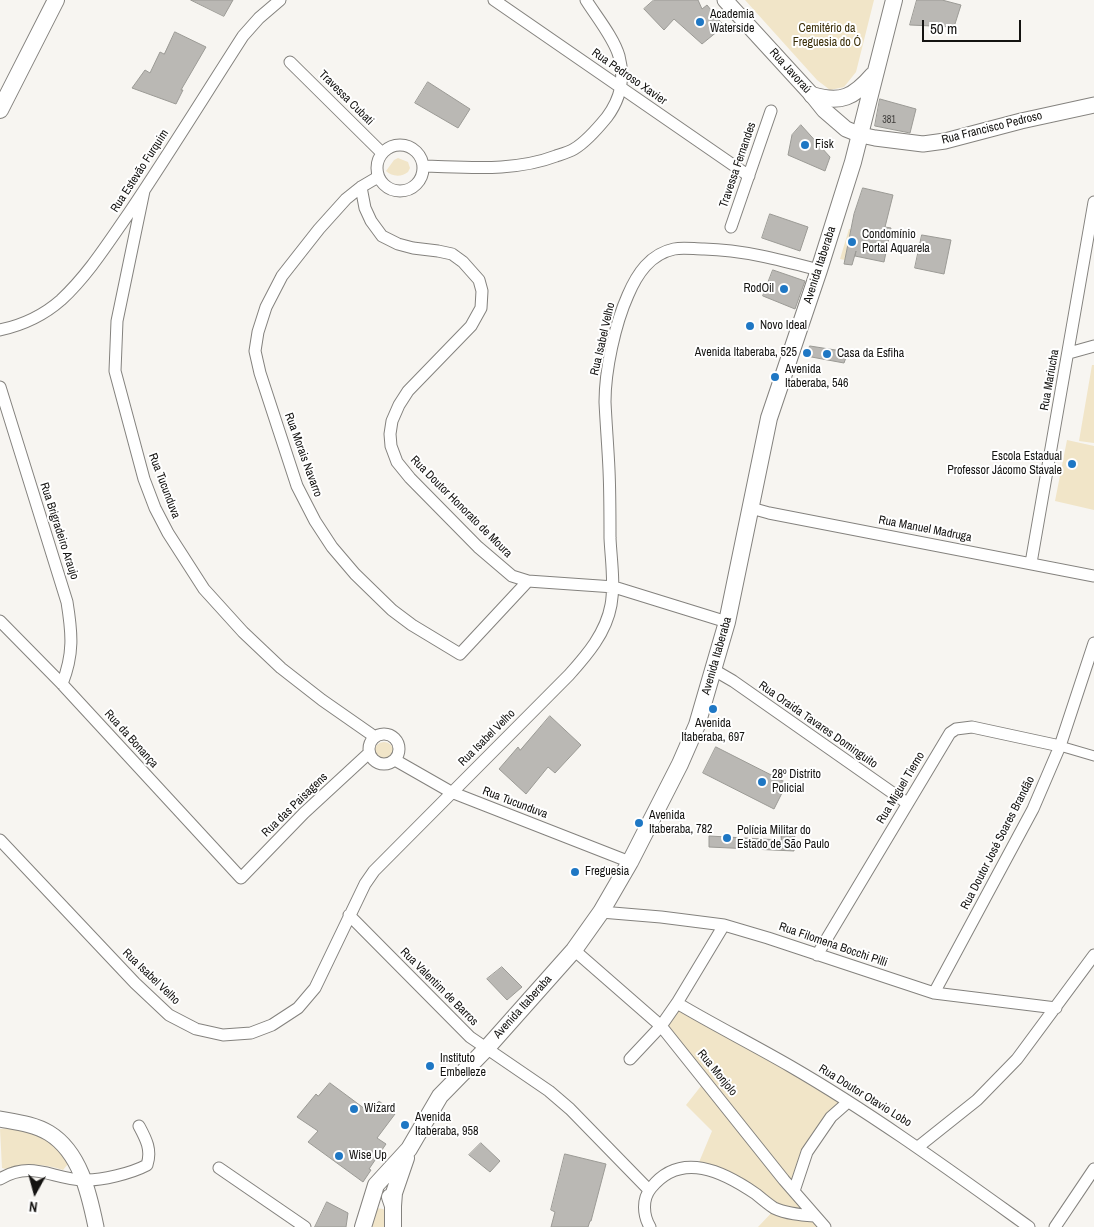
<!DOCTYPE html>
<meta charset="utf-8">
<style>
body{margin:0}
#map{position:relative;width:1094px;height:1227px;overflow:hidden;background:#f7f5f1;font-family:"Archivo Narrow",sans-serif}
canvas{display:block}
.north{position:absolute;left:10px;top:1167px;width:50px;height:50px;-webkit-text-stroke:4px #fff;paint-order:stroke;rotate:187deg;font-size:14px;font-weight:700;line-height:20px;text-align:center;color:#141311}
.north::after{content:'';display:block;margin:auto;width:18px;height:22px;background:#141311;clip-path:polygon(50% 0,100% 100%,50% 72%,0 100%)}
.scale{position:absolute;left:922px;top:20px;width:99px;height:22px;box-sizing:border-box;border:2px solid #141311;border-top:0;padding-left:6px;font-size:15px;line-height:18px;white-space:nowrap;color:#141311;-webkit-text-stroke:4px #fff;paint-order:stroke}
</style>
<div id="map">
<canvas width="1094" height="1227"></canvas>
<div class="north">N</div>
<div class="scale">50 m</div>
</div>
<script>
const c = document.querySelector('canvas').getContext('2d');
c.lineJoin = 'round';
function fill(path, color) {
  c.fillStyle = color;
  c.fill(path, 'evenodd');
}
function stroke(path, color, width, dash) {
  c.strokeStyle = color;
  c.lineWidth = width;
  c.lineCap = dash ? 'butt' : 'round';
  c.setLineDash(dash || []);
  c.stroke(path);
}
function label(font, color, halo, rows, align = 'center') {
  c.font = font + ' "Archivo Narrow",sans-serif';
  c.lineWidth = 4;
  c.setLineDash([]);
  c.textBaseline = 'middle';
  c.strokeStyle = halo;
  c.fillStyle = color;
  for (const [text, x, y, turn = 0] of rows) {
    c.save();
    c.translate(x, y);
    c.rotate((+turn || 0) * Math.PI / 180);
    c.textAlign = isNaN(turn) ? turn : align;
    if (halo) c.strokeText(text, 0, 0);
    c.fillText(text, 0, 0);
    c.restore();
  }
}
fill(new Path2D(`
 M745,0H874L856,72L844,87L830,90L817,80Z
 M398,158L408,162L410,168L408,172C402,177 392,177 386,171L394,160Z
 M849,229H851L845,260L840,259Z
 M1092,365H1094V443L1079,441Z
 M1067,440L1094,446V510L1055,501Z
 M374 752a10 10 0 1 1 20 0a10 10 0 1 1-20 0Z
 M677,1003L848,1102L831,1117L794,1190L825,1227H758L776,1208L697,1167L712,1131L686,1105L705,1081L661,1026Z
 M7,1128H23L51,1142L62,1151L68,1164L63,1170C51,1166 39,1164 26,1165C18,1166 10,1171 2,1168L0,1129Z
 M376,1208L383,1209L389,1213L393,1227H363Z`), '#f1e5c8');
const building = new Path2D(`
 M191,0H233L224,16Z
 M654,0H698L702,9L707,5L724,26L702,44L674,19L664,30L644,9Z
 M917,0H942L961,5L954,27L910,25Z
 M175,32L206,47L181,90H183L176,104L132,88L145,70L150,73L160,52L164,54Z
 M428,82L470,109L458,128L415,103Z
 M880,99L916,109L910,133L875,126Z
 M801,125L830,157L825,171L788,155L792,135Z
 M863,188L893,195L885,227L891,228L884,262L855,256L856,251L852,265L844,264L854,214Z
 M770,214L808,227L800,251L762,238Z
 M922,235L951,240L944,274L915,268Z
 M773,270L805,281L795,309L763,296Z
 M810,346L848,352L844,363L806,356Z
 M550,716L581,745L555,773L548,767L526,794L499,769L518,747L520,750Z
 M716,747L787,783L774,809L703,773Z
 M781,829H795L794,851L709,847V836L781,840Z
 M502,967L522,987L507,1000L487,979Z
 M330,1083L369,1112L379,1101L395,1114L377,1138L386,1144L369,1169L371,1170L363,1182L308,1142L318,1131L297,1117L316,1094L318,1096Z
 M481,1143L500,1161L490,1172L469,1155Z
 M565,1154L606,1164L591,1221H590L588,1227H551L555,1212L551,1210Z
 M327,1202L348,1213L346,1227H315Z`);
fill(building, '#bab8b4');
stroke(building, '#9b9a95', 1);
const pedestrian = new Path2D(`
 M1060,746L1094,756`);
const minor = new Path2D(`
 M494,0L749,176
 M290,62L382,153
 M377 168a23 23 0 1 1 46 0a23 23 0 1 1-46 0Z
 M423,166C468,167 514,172 556,156C562,154 569,152 574,149C586,142 598,128 607,117C621,98 625,79 619,56C614,38 596,16 586,0
 M378,177L361,187L346,199L319,229L282,276L266,307L258,332L255,351L260,373L297,486L315,521L332,547L355,574L392,610L412,625L460,654L528,581
 M361,187L365,208L371,221L382,236L398,244L413,248L438,251L452,254L463,262L479,280L482,291L481,308L471,326L408,391L399,405L392,421L390,434L391,446L397,462L410,478L478,547L512,576L528,581L614,587L727,622
 M144,191L117,321L115,371L144,479L155,508L168,533L204,589L243,632L281,668L322,700L375,737
 M731,227L771,111
 M0,330C23,325 44,315 61,300C88,275 108,243 129,213C168,155 205,95 243,36L259,18L280,0
 M1069,353L1094,346
 M0,387L67,602C72,633 74,654 62,684
 M751,508L769,513L1094,576
 M1031,563L1094,202
 M0,621L62,684L241,878L304,813L369,753
 M714,670L733,681L907,803
 M369 749a15 15 0 1 1 30 0a15 15 0 1 1-30 0Z
 M395,760L451,792L630,862
 M0,840L135,983L169,1015L196,1029L223,1035L251,1033L272,1025L298,1008L315,988L365,884L374,871L569,675C587,655 606,633 611,605C615,583 611,560 610,538C610,515 610,492 609,470C608,447 606,424 605,402C605,370 615,324 628,295C637,274 650,254 674,249C683,247 694,249 704,249C744,250 781,260 819,270
 M601,912L661,917L724,925L768,938L934,993L1056,1008
 M349,915L470,1037L549,1091L570,1109L649,1190
 M574,950L661,1026L784,1180L825,1227
 M817,955L950,733L956,729L972,727L1060,746
 M934,993L1033,809L1060,746L1094,643
 M677,1003C714,1025 752,1044 790,1066C873,1114 951,1171 1029,1227
 M630,1059L661,1026L677,1003L724,925
 M918,1147L977,1100L1017,1059L1094,955
 M219,1168L305,1227
 M0,1179C32,1160 52,1179 83,1180C101,1181 132,1173 147,1165C152,1150 146,1139 139,1126
 M794,1191L807,1152L831,1117L848,1102
 M650,1227C643,1215 642,1199 651,1188C681,1150 724,1172 756,1194C762,1199 768,1204 774,1208C787,1214 802,1215 815,1216
 M1055,1227L1094,1169`);
const tertiary = new Path2D(`
 M725,0L812,95L824,110L846,129L861,135L875,138L923,144L945,141L1021,121L1094,105
 M0,1119C16,1122 34,1124 49,1133C80,1152 89,1193 96,1227`);
const secondary = new Path2D(`
 M812,95C841,104 854,97 873,75
 M0,110L56,0
 M390,1197L393,1206V1227
 M393,1206L394,1193L406,1158
 M363,1227L376,1185L409,1149L440,1096L486,1049L574,950L601,912L630,862L680,764L697,725L727,622L769,418L819,270L853,162L894,0`);
stroke(pedestrian, '#84827e', 11);
stroke(minor, '#84827e', 13);
stroke(tertiary, '#84827e', 17);
stroke(secondary, '#84827e', 18);
stroke(pedestrian, '#fff', 9);
stroke(minor, '#fff', 11);
stroke(tertiary, '#fff', 15);
stroke(secondary, '#fff', 16);
for (const [x, y, r, color] of [
 [700,22,5,"#1e77c4"],
 [805,145,5,"#1e77c4"],
 [852,242,5,"#1e77c4"],
 [784,289,5,"#1e77c4"],
 [750,326,5,"#1e77c4"],
 [807,353,5,"#1e77c4"],
 [827,354,5,"#1e77c4"],
 [775,377,5,"#1e77c4"],
 [1072,464,5,"#1e77c4"],
 [713,709,5,"#1e77c4"],
 [762,782,5,"#1e77c4"],
 [639,823,5,"#1e77c4"],
 [727,838,5,"#1e77c4"],
 [575,872,5,"#1e77c4"],
 [430,1066,5,"#1e77c4"],
 [354,1109,5,"#1e77c4"],
 [405,1125,5,"#1e77c4"],
 [339,1156,5,"#1e77c4"]
]) {
  const dot = new Path2D();
  dot.arc(x, y, r, 0, 2 * Math.PI);
  c.fillStyle = color;
  c.fill(dot);
  stroke(dot, '#fff', 2);
}
label('10px', '#3e3c3a', null, [
 ["381",889,120]
]);
label('12px', '#141311', '#fff', [
 ["Academia",710,15],
 ["Waterside",710,29],
 ["Fisk",815,145],
 ["Condomínio",862,235],
 ["Portal Aquarela",862,249],
 ["RodOil",774,289,"right"],
 ["Novo Ideal",760,326],
 ["Avenida Itaberaba, 525",797,353,"right"],
 ["Casa da Esfiha",837,354],
 ["Avenida",785,370],
 ["Itaberaba, 546",785,384],
 ["Escola Estadual",1062,457,"right"],
 ["Professor Jácomo Stavale",1062,471,"right"],
 ["Avenida",713,724,"center"],
 ["Itaberaba, 697",713,738,"center"],
 ["28º Distrito",772,775],
 ["Policial",772,789],
 ["Avenida",649,816],
 ["Itaberaba, 782",649,830],
 ["Polícia Militar do",737,831],
 ["Estado de São Paulo",737,845],
 ["Freguesia",585,872],
 ["Instituto",440,1059],
 ["Embelleze",440,1073],
 ["Wizard",364,1109],
 ["Avenida",415,1118],
 ["Itaberaba, 958",415,1132],
 ["Wise Up",349,1156]
], 'left');
label('12px', '#3a2d06', '#fff', [
 ["Cemitério da",827,29],
 ["Freguesia do Ó",827,43]
]);
label('12px', '#141311', '#fff', [
 ["Rua Javoraú",790,71,48],
 ["Rua Pedroso Xavier",629,77,35],
 ["Travessa Cubati",346,98,45],
 ["Rua Francisco Pedroso",992,128,-14],
 ["Travessa Fernandes",738,165,-71],
 ["Rua Estevão Furquim",140,171,-57],
 ["Avenida Itaberaba",820,265,-72],
 ["Rua Isabel Velho",603,339,-77],
 ["Rua Mariucha",1050,380,-80],
 ["Rua Morais Navarro",303,455,70],
 ["Rua Tucunduva",164,486,69],
 ["Rua Doutor Honorato de Moura",461,507,45],
 ["Rua Manuel Madruga",925,529,11],
 ["Rua Brigradeiro Araujo",59,531,72],
 ["Avenida Itaberaba",717,656,-74],
 ["Rua Oraida Tavares Dominguito",818,725,35],
 ["Rua Isabel Velho",487,738,-45],
 ["Rua da Bonança",131,739,48],
 ["Rua Miguel Tierno",901,788,-59],
 ["Rua Tucunduva",515,803,21],
 ["Rua das Paisagens",295,805,-44],
 ["Rua Doutor José Soares Brandão",998,843,-63],
 ["Rua Filomena Bocchi Pilli",833,945,19],
 ["Rua Isabel Velho",151,977,44],
 ["Rua Valentim de Barros",439,987,45],
 ["Avenida Itaberaba",523,1007,-48],
 ["Rua Monjolo",717,1073,51],
 ["Rua Doutor Otavio Lobo",865,1096,32]
]);
</script>
